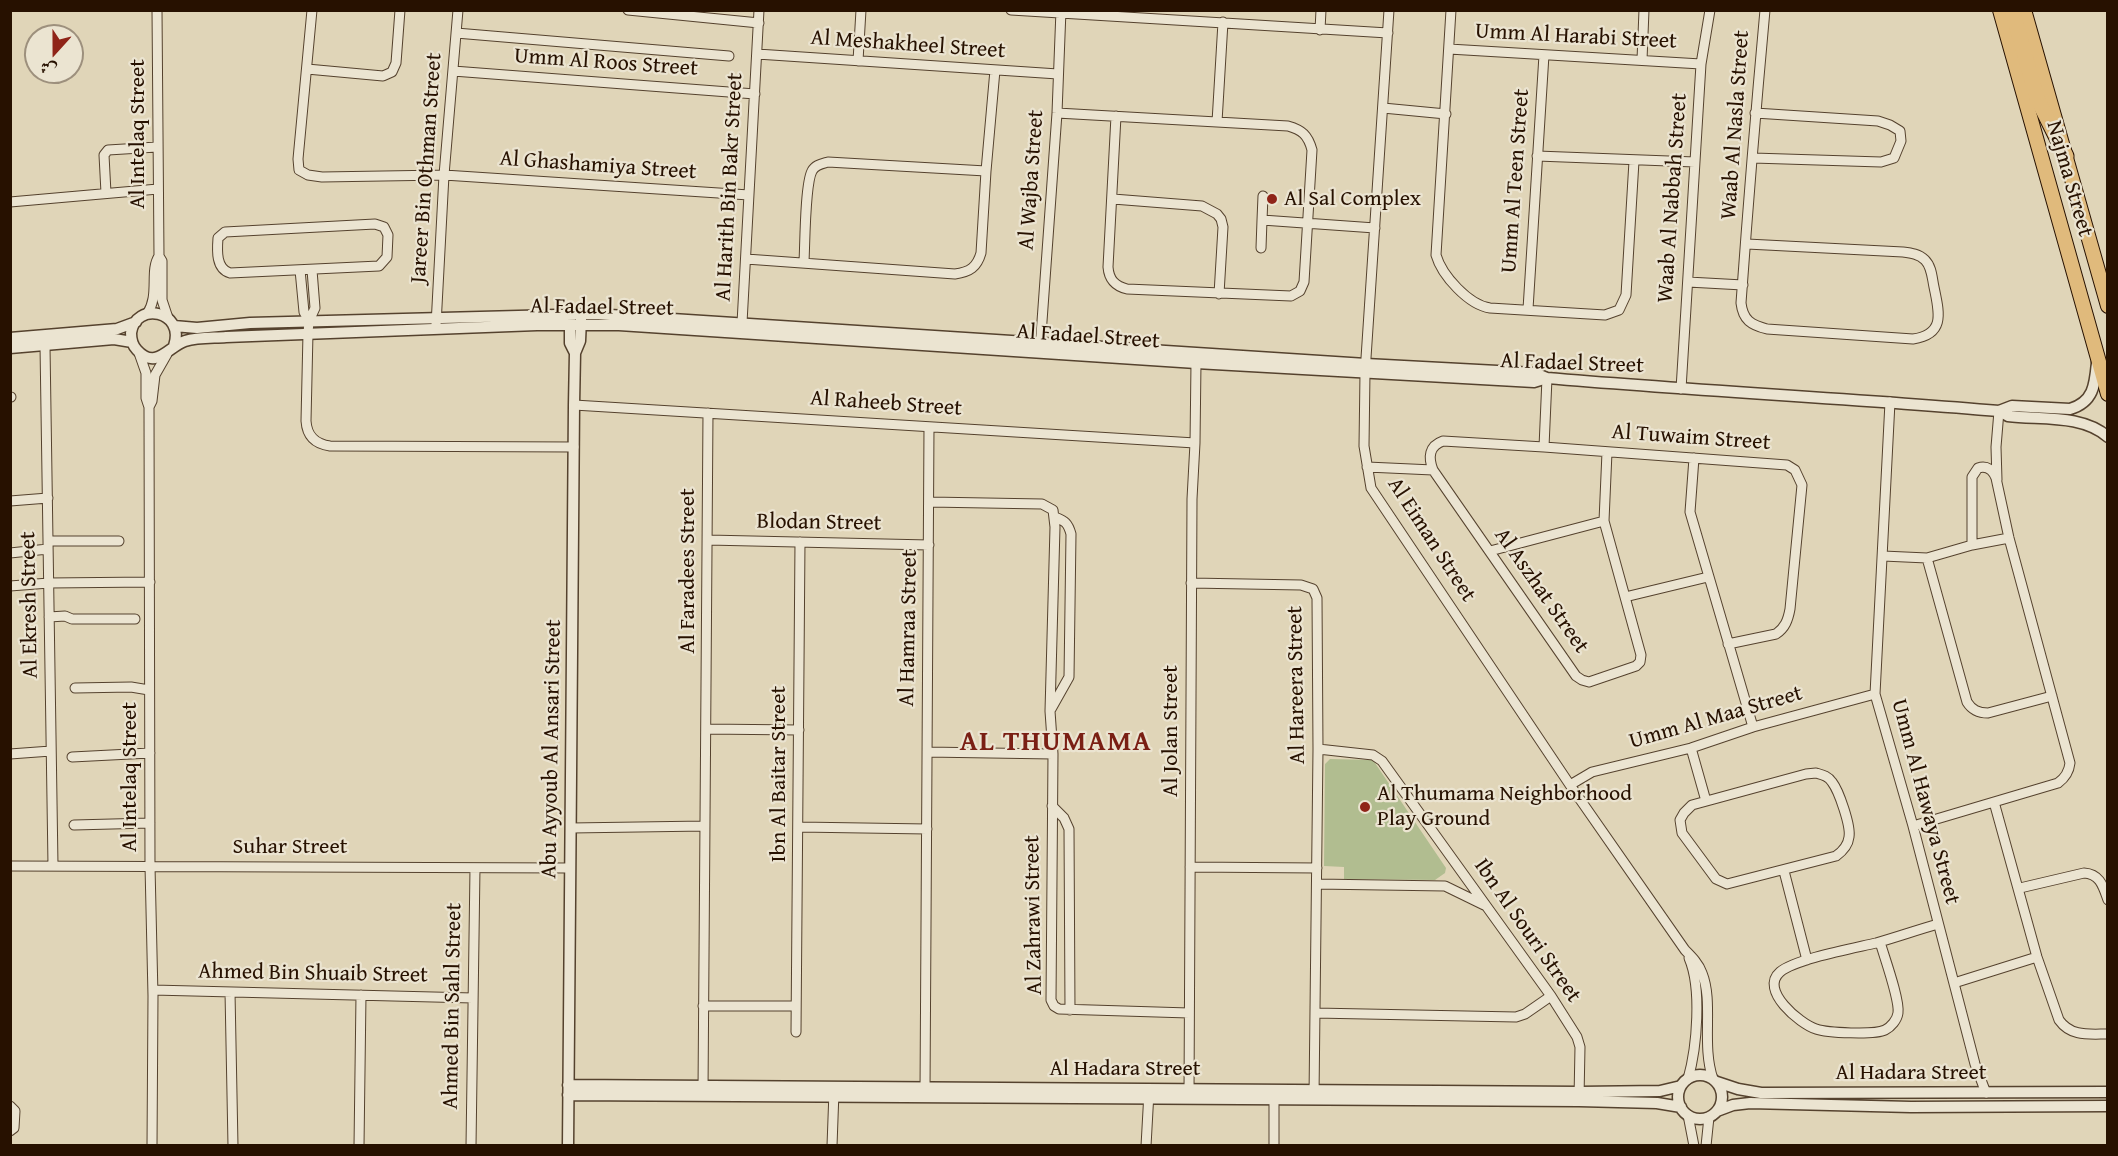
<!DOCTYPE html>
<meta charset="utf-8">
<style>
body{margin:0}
#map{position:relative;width:2118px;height:1156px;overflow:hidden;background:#e0d5b8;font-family:"Gentium Book Plus",Amiri,serif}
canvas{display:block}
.frame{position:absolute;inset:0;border:12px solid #271100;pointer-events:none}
.north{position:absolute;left:24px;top:24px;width:60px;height:60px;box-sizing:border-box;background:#ebe4d1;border:2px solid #9d907d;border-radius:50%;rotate:201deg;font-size:16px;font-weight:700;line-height:24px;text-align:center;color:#271100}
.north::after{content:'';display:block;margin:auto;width:21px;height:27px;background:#8f2418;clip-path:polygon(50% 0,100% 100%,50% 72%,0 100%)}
</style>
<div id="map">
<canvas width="2118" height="1156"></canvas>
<div class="frame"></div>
<div class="north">ش</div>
</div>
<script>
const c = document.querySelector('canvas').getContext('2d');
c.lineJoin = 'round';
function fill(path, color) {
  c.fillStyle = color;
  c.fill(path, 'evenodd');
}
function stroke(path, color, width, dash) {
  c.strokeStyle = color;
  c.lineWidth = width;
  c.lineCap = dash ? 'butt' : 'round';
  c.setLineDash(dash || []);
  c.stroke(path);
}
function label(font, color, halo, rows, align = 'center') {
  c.font = font + ' "Gentium Book Plus",serif';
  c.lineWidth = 4.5;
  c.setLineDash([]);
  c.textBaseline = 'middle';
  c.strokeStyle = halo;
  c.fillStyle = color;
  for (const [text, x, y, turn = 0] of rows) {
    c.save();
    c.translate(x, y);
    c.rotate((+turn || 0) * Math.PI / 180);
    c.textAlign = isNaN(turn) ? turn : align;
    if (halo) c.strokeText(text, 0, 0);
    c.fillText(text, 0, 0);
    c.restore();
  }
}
fill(new Path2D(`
 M1330,759L1373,760L1446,868L1445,873L1435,880L1344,879V867L1324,866L1325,764Z`), '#b1bd90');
const minor = new Path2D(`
 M157,10L159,256L162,261V300L168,318
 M312,10L298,159L299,170L308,175L322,177L444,175L749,195
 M628,10L759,23
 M1011,10L1388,33
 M1389,10L1365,373L1364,446L1371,488L1570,785L1685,950C1692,957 1699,964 1702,973C1714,1003 1701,1044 1713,1079
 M1451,10L1436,255C1442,276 1469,305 1490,308L1605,315L1619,310L1626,295L1634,161
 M1320,30L1321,10
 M456,33L729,56
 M1449,49L1701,64
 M757,54L1058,74
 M1642,60L1644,10
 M858,61L861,10
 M307,69L383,76L392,72L396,63L400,10
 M453,71L755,94
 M1383,108L1446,114
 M1057,113C1134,117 1211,121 1288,126C1302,130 1308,135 1312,150L1304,282L1300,291L1291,296L1127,289C1115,286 1109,280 1108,267L1116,116
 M1217,122L1223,22
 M1537,156L1695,162
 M1753,158L1881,162L1894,158L1901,141L1900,131L1890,125L1878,121L1755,113
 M106,193L104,155L108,150L157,147
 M1113,199L1202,206L1217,214L1221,219L1223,227L1219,294
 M10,202L158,189
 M1262,220L1263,196
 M375,224L384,227L388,235L387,257L379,266L230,273C216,269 217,251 218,238L225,232Z
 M1747,244L1903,252C1911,253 1919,254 1925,260C1932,267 1932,278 1934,287C1939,312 1946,334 1913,339L1767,329C1751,325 1743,320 1741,303C1748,205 1756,108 1765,10
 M1261,248L1262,220L1375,228
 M746,259L955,274C970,272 977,267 981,253L986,171L995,70
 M804,262C805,244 805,184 812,171C815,165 821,164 828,162L986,171
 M300,270L304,312L309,321
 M312,270L315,308L309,321L308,333L306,421C307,436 315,444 330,446L574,447
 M1688,282L1743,285
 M1528,309L1544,55
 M147,314C160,295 149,271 159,256
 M436,325L444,175L458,10
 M738,327L742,323L759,10
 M45,346L53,865
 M1040,349L1057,113L1061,10
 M139,353L146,373V398L149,407L150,866L153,996L152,1146
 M1681,389L1701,64L1710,10
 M10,397H11
 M1890,402L1875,694L1913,826L1975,1064L1986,1093
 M574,405L1195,443
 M149,407L152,401L155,375L167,354
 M1544,447L1547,378
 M1607,452L1604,521L1641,655L1640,662L1636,666L1589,682L1582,680L1576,676L1433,470C1428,457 1429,446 1443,441L1544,447L1787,465L1795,470L1802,485L1790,609C1788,620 1785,628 1776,634L1728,644
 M1694,458L1690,512L1753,727
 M1367,467L1433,470
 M1997,480L1996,447L1999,411
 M10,501L48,498
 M930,502L1042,504L1053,510L1055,527L1050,711L1053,754L1051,1000L1054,1006L1059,1009L1189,1013
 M708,540L929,545
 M48,541H119
 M1490,551L1604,521
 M10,553L48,549
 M1883,556L1927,558L1972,545L2009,538
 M1927,558L1967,702C1972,710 1978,713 1988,713L2052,696
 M1191,583L1301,585L1313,589L1317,598L1318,749L1314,1097
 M10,586L49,583L150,582
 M1625,597L1708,577
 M49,617L65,616L72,619H135
 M75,688L131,687L149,690
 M1051,709L1069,677L1071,534C1068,523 1065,521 1055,517
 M706,729L799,730
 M1691,748L1706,801
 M1318,749L1373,755L1382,761L1551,996L1577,1037L1580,1047L1579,1098
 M927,752L1053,754
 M10,754L51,751
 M72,757L150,753
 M1816,773C1823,775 1828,776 1832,782C1839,791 1851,826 1849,837C1848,846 1843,851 1836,856L1727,884L1716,879L1682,833L1680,820L1684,813L1692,805L1806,774Z
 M1570,785L1592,772L1691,748L1753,727L1875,694
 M1994,802L2037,957L2059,1020C2071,1037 2089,1034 2108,1034
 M1052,806L1064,818L1069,829L1070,1010
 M74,825L150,823
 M1913,826L2058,783C2065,778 2069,772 2070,763L2009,538L1996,478C1993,470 1987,465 1978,468L1972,477V545
 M799,827L927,829
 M571,828L705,826
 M10,866L570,868
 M1190,867L1317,868
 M1784,871L1807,960
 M1317,884L1445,886L1484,905
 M2020,888L2084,873C2100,874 2103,886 2108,900
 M1880,942C1884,956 1900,1000 1898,1013C1897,1020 1891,1027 1885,1030C1875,1035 1827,1033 1816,1029C1800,1024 1759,990 1780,972C1795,959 1855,948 1876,943C1897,937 1917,930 1938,924
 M1954,983L2037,957
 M153,990L473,998
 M230,992L233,1146
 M703,1006H796
 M1315,1013L1516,1017L1525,1014L1551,996
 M796,1032L800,542
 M1688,1079C1697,1047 1702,988 1689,958
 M703,1093L708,413
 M925,1093L929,427
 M1189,1096L1192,499L1195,443L1196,363
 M10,1106L15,1111L14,1128L10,1131
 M1688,1115L1694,1146
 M359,1146L361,995
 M471,1146L475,868
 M832,1146L834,1091
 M1146,1146L1149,1092
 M1274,1146V1092
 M1706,1146L1709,1117`);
const tertiary = new Path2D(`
 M570,318V343L575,353
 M174,326L197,328L250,323L595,314L1366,364L1535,373L1547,378
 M10,338L117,329L136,322
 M174,346C186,310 135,301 131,333C131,339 133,346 137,350C156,371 169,346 185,341C198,337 213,338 226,337L537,325H619L1196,363L1534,382L1547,378C1698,391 1849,398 1999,411L2008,416C2040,420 2082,414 2108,437
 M10,348L114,339L132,342
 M1999,411L2012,406L2070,409C2094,402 2095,384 2097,362
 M1678 1097a22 22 0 1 1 44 0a22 22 0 1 1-44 0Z
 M1717,1082L1738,1089L1761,1093L2108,1092
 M568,1085L1580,1092L1660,1091L1681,1086
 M568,1095L1579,1101L1657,1103L1681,1107
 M1717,1111L1733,1105L1750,1103L1911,1107L2108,1106
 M568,1146L574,405L575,353L580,341L581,319`);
const primary = new Path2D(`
 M2000,10L2108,394
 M2024,10L2108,306`);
const trunk = new Path2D(`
 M2012,10L2037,98L2066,156`);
stroke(minor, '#55422e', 11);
stroke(tertiary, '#55422e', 13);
stroke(primary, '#271100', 16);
stroke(trunk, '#271100', 17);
stroke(minor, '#ebe4d1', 9);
stroke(tertiary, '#ebe4d1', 10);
stroke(primary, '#e0ba7c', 14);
stroke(trunk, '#e0ba7c', 15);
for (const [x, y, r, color] of [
 [1272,199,6,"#8f2418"],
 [1365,807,6,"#8f2418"]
]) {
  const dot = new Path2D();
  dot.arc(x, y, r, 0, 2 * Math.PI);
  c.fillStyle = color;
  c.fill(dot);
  stroke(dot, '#ebe4d1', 2);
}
label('22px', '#271100', '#ebe4d1', [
 ["Umm Al Harabi Street",1576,37,3],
 ["Al Meshakheel Street",908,45,4],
 ["Umm Al Roos Street",606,63,4],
 ["Waab Al Nasla Street",1736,125,-86],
 ["Al Intelaq Street",138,134,-90],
 ["Al Ghashamiya Street",598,166,4],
 ["Jareer Bin Othman Street",427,168,-86],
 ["Najma Street",2069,179,74],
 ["Al Wajba Street",1032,180,-86],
 ["Umm Al Teen Street",1516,181,-86],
 ["Al Harith Bin Bakr Street",730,187,-87],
 ["Waab Al Nabbah Street",1673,198,-86],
 ["Al Fadael Street",602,308,1],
 ["Al Fadael Street",1088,337,4],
 ["Al Fadael Street",1572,364,2],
 ["Al Raheeb Street",886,404,4],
 ["Al Tuwaim Street",1691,438,4],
 ["Blodan Street",819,523,1],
 ["Al Eiman Street",1431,540,57],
 ["Al Faradees Street",688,571,-90],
 ["Al Aszhat Street",1541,591,55],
 ["Al Ekresh Street",30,605,-91],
 ["Al Hamraa Street",909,628,-89],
 ["Al Hareera Street",1297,685,-91],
 ["Umm Al Maa Street",1716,718,-16],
 ["Al Jolan Street",1171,731,-90],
 ["Abu Ayyoub Al Ansari Street",552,749,-89],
 ["Ibn Al Baitar Street",779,774,-90],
 ["Al Intelaq Street",130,777,-90],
 ["Umm Al Hawaya Street",1925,802,75],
 ["Suhar Street",290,847],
 ["Al Zahrawi Street",1034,915,-91],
 ["Ibn Al Souri Street",1527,931,55],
 ["Ahmed Bin Shuaib Street",313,974,1],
 ["Ahmed Bin Sahl Street",453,1006,-89],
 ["Al Hadara Street",1125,1069],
 ["Al Hadara Street",1911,1073]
]);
label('22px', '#271100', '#ebe4d1', [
 ["Al Sal Complex",1284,199],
 ["Al Thumama Neighborhood",1377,794],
 ["Play Ground",1377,819]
], 'left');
c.letterSpacing = '1.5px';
label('bold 28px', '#7a1f14', '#ebe4d1', [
 ["AL THUMAMA",1056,743]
]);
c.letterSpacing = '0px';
</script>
